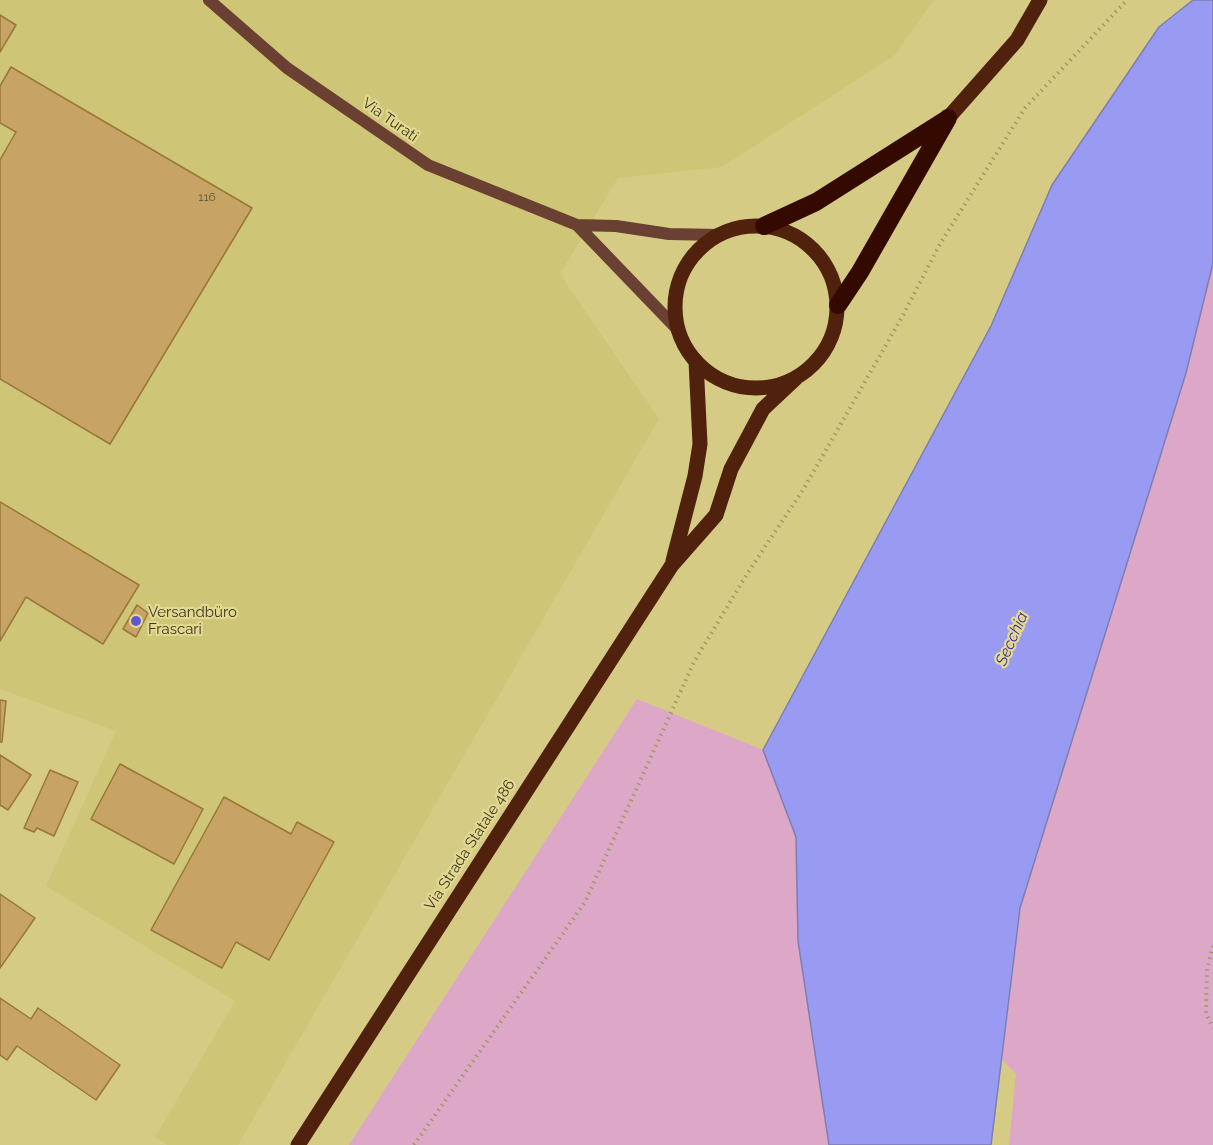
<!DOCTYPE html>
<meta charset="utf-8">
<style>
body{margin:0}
canvas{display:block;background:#d5cb85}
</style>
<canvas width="1213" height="1145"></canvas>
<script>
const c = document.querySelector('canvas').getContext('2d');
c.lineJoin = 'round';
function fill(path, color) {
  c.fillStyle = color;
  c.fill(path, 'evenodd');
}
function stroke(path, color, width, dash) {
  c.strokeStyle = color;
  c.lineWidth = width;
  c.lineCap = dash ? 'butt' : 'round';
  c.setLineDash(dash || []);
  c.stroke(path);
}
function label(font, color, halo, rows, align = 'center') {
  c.font = font + ' Raleway,sans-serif';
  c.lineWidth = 4.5;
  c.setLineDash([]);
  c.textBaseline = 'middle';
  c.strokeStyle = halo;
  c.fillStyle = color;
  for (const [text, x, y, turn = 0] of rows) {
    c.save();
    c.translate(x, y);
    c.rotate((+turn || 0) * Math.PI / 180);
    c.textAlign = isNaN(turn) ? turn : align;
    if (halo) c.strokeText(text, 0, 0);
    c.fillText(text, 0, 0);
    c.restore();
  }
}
fill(new Path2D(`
 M0,0H934L895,55L722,167L618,178L560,274L659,419L238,1145H167L155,1137L235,1001L46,886L116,731L0,689Z`), '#cfc576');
fill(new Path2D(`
 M1213,263V1145H1009L1016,1074L1001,1059L1020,908L1186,373Z
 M637,699L763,750L796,837L798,941L829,1145H349Z`), '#dda7c8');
const water = new Path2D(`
 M1193,0H1213V263L1186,373L1020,908L991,1145H829L798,941L796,837L763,750L991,326L1052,185L1159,27Z`);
fill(water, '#999bf2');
stroke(water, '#7d7eb2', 1.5);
const building = new Path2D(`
 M0,15L16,25L0,52Z
 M11,67L252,208L110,444L0,379V160L16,132L0,123V86Z
 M0,502L139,585L103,644L26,597L0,641Z
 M137,605L148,613L136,637L123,629Z
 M0,700L6,701L2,742H0Z
 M0,755L31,775L8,810L0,805Z
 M120,764L203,809L174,864L91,819Z
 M50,770L78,782L54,836L37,828L34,832L24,828Z
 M224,797L291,834L297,822L334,842L269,960L236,942L222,968L151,930Z
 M0,894L35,918L0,968Z
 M0,998L31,1019L38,1008L120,1065L96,1100L17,1046L7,1060L0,1055Z`);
fill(building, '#c7a465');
stroke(building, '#987838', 1.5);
stroke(new Path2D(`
 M1213,946L1207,969L1206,1014L1213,1028
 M414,1145L585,902L694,662L747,574L803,490L902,317L940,244L983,175L1025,108L1127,0`), '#a19961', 4, [1.5, 4.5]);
stroke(new Path2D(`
 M209,0L287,68L428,165L577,225L616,226L669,234L718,235
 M577,225L679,331`), '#694031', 12);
stroke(new Path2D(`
 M948,118L1017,40L1040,0
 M675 307a81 81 0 1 1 162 0a81 81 0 1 1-162 0Z
 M673,561L695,476L700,444L696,361
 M298,1145L672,565L716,515L731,469L763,409L796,378`), '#50210d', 15);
stroke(new Path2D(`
 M764,226L816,202L947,119
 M838,305L860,272L948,118`), '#340a00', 18);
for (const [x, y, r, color] of [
 [136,621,6,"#6158d1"]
]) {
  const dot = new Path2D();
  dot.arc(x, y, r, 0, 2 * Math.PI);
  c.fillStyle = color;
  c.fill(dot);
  stroke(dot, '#e2d892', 2);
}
label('12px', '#60542e', null, [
 ["116",207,197]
]);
label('15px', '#3d391c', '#e2d892', [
 ["Via Turati",390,120,35],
 ["Via Strada Statale 486",470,845,-57]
]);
label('15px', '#3d391c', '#e2d892', [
 ["Versandbüro",148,612],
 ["Frascari",148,629]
], 'left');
label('italic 16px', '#3d3195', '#e2d892', [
 ["Secchia",1012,639,-66]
]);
</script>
